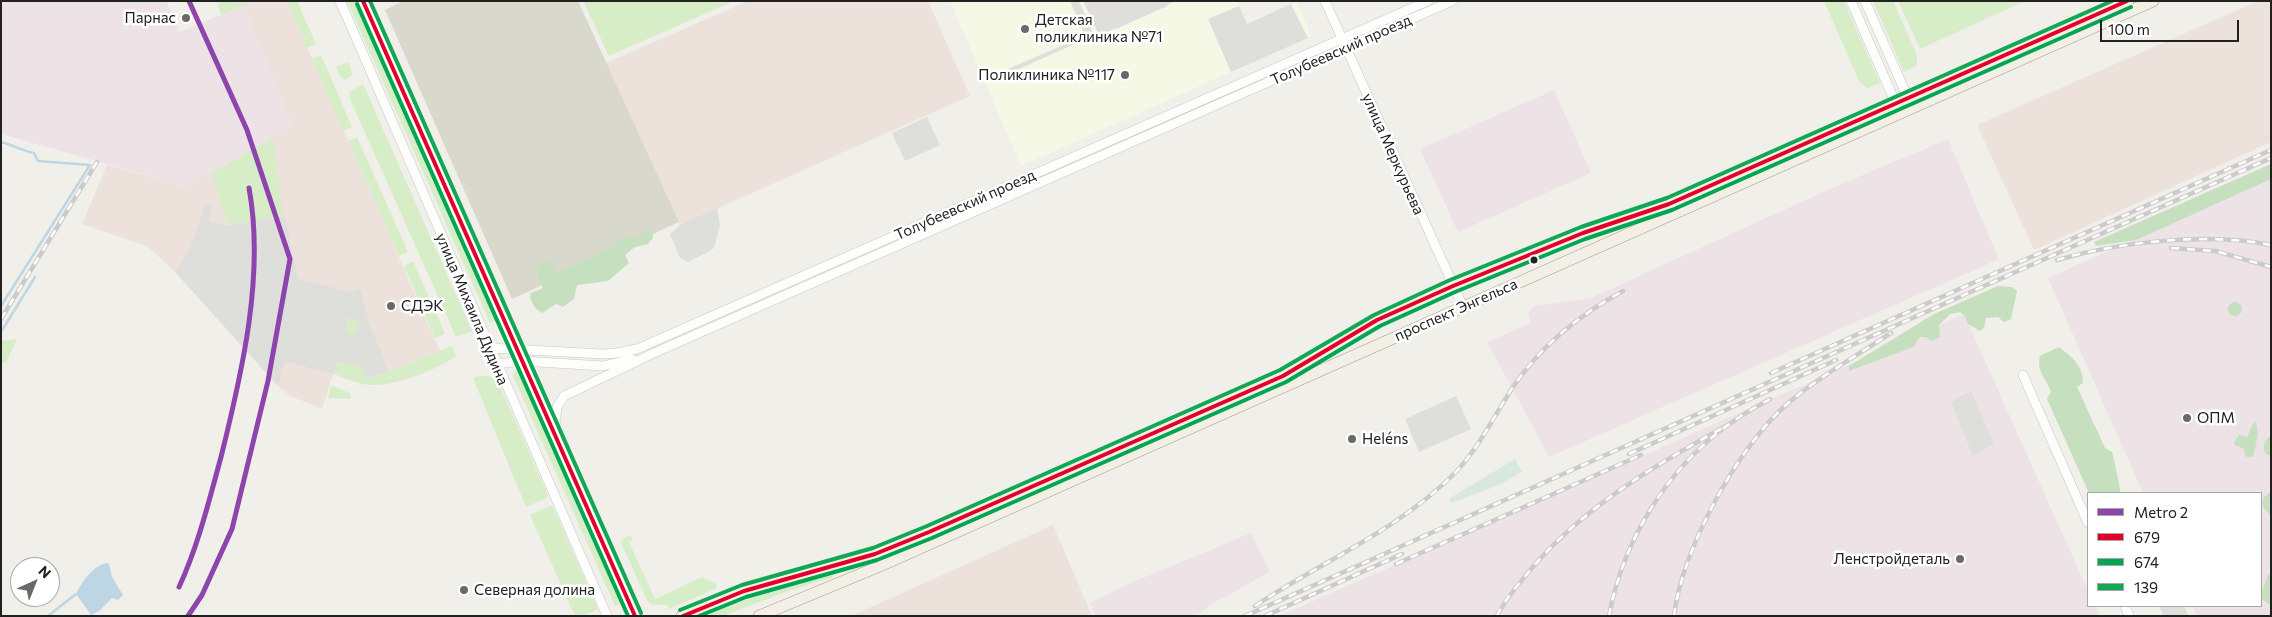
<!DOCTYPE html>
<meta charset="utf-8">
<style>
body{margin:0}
#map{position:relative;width:2272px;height:617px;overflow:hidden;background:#f0efea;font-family:Commissioner,sans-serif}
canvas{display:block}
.frame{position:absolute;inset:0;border:2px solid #212121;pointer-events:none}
.legend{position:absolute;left:2087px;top:492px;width:175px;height:115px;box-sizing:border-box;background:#fff;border:1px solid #a6a6a6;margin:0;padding:6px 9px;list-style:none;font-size:15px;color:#212121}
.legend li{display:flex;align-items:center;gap:10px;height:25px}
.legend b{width:25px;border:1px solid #a6a6a6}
.north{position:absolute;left:10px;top:557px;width:50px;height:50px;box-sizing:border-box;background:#fff;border:1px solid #a6a6a6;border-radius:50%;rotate:44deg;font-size:14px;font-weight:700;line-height:20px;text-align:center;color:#212121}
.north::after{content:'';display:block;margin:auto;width:18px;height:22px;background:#696967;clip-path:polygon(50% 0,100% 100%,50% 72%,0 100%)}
.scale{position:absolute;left:2100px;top:20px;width:139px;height:22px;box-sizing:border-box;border:2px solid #212121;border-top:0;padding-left:6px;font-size:15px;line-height:18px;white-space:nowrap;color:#212121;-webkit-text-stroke:4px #fff;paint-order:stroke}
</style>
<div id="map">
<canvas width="2272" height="617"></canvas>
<div class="frame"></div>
<ul class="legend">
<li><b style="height:6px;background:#8e44ad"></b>Metro 2</li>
<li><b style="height:6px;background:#e4002b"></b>679</li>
<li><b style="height:6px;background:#00a651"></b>674</li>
<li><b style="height:6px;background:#10a855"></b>139</li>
</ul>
<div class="north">N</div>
<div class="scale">100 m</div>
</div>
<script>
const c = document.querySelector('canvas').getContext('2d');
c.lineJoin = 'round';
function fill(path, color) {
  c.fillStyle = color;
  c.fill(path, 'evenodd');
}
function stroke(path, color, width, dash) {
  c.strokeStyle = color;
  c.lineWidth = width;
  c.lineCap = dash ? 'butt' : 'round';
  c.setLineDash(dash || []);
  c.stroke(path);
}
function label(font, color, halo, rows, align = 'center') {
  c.font = font + ' Commissioner,sans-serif';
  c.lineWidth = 5;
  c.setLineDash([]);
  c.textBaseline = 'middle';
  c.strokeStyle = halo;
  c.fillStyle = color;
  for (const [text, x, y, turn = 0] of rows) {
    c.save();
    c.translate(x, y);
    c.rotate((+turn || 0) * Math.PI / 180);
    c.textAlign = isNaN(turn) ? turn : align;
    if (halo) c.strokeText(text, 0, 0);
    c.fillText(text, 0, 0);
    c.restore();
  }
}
fill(new Path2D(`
 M1083,1H1176L1099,36Z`), '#dfdedb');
fill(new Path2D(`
 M241,1H287L440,351L368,379L337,361L322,409L290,396L278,386L176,273L147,246L82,224L107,165L185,186L293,127Z
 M748,1H928L970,96L680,225L606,63Z
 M2258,1H2271V142L2034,250L1977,125Z
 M1053,525L1092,616H851Z`), '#ede1dc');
fill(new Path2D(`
 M1,1H166L180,32L243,6L293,127L185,186L1,134Z
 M1554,90L1591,173L1458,232L1420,149Z
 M1948,139L1997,255V260L1549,457L1487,342L1531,323L1528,312L1535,306L1591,298L1832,188Z
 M2271,177V616H2197L2193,606H2261V493H2143L2048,278Z
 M1964,314L2088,591V606H2095L2100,616H1279Z
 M1251,533L1270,571L1237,591L1211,604L1196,616H1096L1090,603L1126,585Z`), '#ede3e7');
fill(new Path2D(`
 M950,1H1083L1099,36L1176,1H1236L1247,24L1297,2L1311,36L1021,166Z`), '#f6f8e6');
fill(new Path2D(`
 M403,1H578L679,222L512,299L385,10Z`), '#d8d9cc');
fill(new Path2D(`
 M217,1H241L243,6L221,15Z
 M287,1H297L316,44L307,48Z
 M347,1H355L497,320L490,323Z
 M583,1H734L609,56Z
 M1824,1H1844L1880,83L1867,88L1859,81Z
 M1873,1H1893L1917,55V65L1904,72Z
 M1898,1H2025L1920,49Z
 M321,55L352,127L343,131L312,59Z
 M348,62L353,75L345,80L340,76L336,67Z
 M363,84L472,331L456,337L349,97L350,91Z
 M357,137L408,252L399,256L348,141Z
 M273,138L283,215L231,224L227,222L211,173Z
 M413,261L445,334L435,338L404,266Z
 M348,318L360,320L356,335L345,332Z
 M17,339L6,362L1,364V341Z
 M452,346L456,356C439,369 397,385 375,385C361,386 347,379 334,374L337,361L361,366L369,379Z
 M518,370L522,373L622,603L615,606L513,376L514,372Z
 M479,376H489L498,382L548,495L546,498L526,507L473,378Z
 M331,385L350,393L351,398L349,399L328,398Z
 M550,506L553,507L598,609L583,616H575L530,515Z
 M631,535L633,540L629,542L655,599L702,577L716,584L717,588L669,609L667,605H652L647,600L621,543L623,538Z
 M832,574L833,577L783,593L723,616H706L729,605Z`), '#d7edc8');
fill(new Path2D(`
 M2271,164V179L2136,240L2096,246L2094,242Z
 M649,231L653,233V238L648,244L635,247L625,255L629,263L608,281L577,285L574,299L563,307L556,304L542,313L535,308L530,298L531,293L543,288L537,276V267L551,260L557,273L611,248L624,238H633Z
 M1998,286L2012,287L2017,291L2011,319L2004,322L1998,317L1986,318L1984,328L1980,331L1968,324L1965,316L1960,312L1950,314L1939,325L1940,337L1931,341L1926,337H1920L1913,347L1849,371V366L1934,314Z
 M2228 309a7 7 0 1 1 14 0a7 7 0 1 1-14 0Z
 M2059,347C2072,357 2083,365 2083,383L2077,387L2105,448L2112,452C2114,460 2121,489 2120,493H2089L2047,399L2051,392C2047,378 2036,373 2040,356Z
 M2256,421L2258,434L2254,454L2252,457H2246L2244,449L2235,445L2234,442L2239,435L2247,437L2253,424Z
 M2271,435V455H2267C2262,449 2264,439 2271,435Z
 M2271,492V515C2265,510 2261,506 2263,498Z
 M2271,574V606L2262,599V591L2268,575Z`), '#c6dfbf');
fill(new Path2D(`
 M1515,459L1522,472L1499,485L1451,503L1450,498Z`), '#d8e7e0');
fill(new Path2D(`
 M1070,1H1079L1094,35L1086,38Z
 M1158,1H1165L1167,6L1116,29L1113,22Z
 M1291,4L1308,38L1231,72L1208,19L1239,6L1247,24Z
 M1077,39L1079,42L1010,73L1008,69Z
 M927,117L940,145L905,161L892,133Z
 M205,204L212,206L209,221L224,226L285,216L298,279L350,292L360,288L370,326L389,371L368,379L361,366L337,361L334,374L285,361L278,386L176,273L193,241ZM348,318L360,320L356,335L345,332Z
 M717,208L720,225L714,248L710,251L688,262L680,258L670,234L680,225Z
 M1971,391L1994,444L1973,456L1951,402Z
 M1456,396L1471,429L1419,452L1405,419Z
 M2159,606H2184L2188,616H2164Z`), '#dededb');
fill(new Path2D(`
 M107,563L109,564L112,577L123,595L118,600L112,598L99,611L91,615L76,594C82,582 92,566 107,563Z`), '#bed6e3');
stroke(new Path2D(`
 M1,142C13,145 22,151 34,153L38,161L90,165L1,306
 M1,332L35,277
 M48,616L76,594`), '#bed6e3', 2.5);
const minor = new Path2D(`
 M340,1L607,616
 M363,1L635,616
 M1325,1L1463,307
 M1851,1L1896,104L1901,107
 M1865,1L1908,98V104
 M489,348L603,354L617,353L637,349L1428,1
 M496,364L522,361L603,366L632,359
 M2023,375L2088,523
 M554,434L557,407L564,396L654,353L1452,1
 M2125,606L2129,616`);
const major = new Path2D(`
 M682,616L744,591L875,554L929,532L1283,376L1377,320L1453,286L1583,233L1669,204L2128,1
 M759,616L880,566L2153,1`);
stroke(minor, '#c8c8c6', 10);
stroke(major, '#a7a085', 12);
stroke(minor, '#fdfdfc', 9);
stroke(major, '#f3efe6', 11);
const rail = new Path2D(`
 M2171,248L2215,251L2271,267
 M2057,260C2118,242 2208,232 2271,245
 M1,319L97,162
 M1771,373L2271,150
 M1629,454L1836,360
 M1396,564L1641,455
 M1255,606C1321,562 1399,530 1456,472C1480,446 1494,416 1513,387C1541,346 1579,315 1623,291
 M1245,616L2271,158
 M1265,616L1402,554
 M1497,616C1505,599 1519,584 1531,569C1585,506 1655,465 1728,425
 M1609,616C1623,541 1666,470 1728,425C1741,415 1756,407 1770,399
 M1674,616C1682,550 1737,448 1787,404C1819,377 1856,356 1891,333`);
stroke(rail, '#cbcbcb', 4.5);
stroke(rail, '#fff', 2.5, [8]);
stroke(new Path2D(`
 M363,1L635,616
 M683,616L744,591L875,554L929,532L1283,376L1377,320L1453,286L1583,233L1669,204L2127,1`), '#e4002b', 4);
stroke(new Path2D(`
 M357,4L628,616
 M699,616L746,597L877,560L932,538L1286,382L1380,326L1455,292L1585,239L1672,210L2131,7`), '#00a651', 4);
stroke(new Path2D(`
 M370,1L641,613
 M680,610L742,585L873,548L927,526L1280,370L1374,315L1450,280L1581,227L1667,198L2112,1`), '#10a855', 4);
stroke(new Path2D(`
 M179,587C198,546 209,501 221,457C242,373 265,274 249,188
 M188,616L202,595L232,529L268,381L290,259L247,130L189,1`), '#8e44ad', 5);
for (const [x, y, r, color] of [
 [186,18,5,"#696967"],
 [1025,29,5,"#696967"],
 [1125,75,5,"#696967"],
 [1534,260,4.5,"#212121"],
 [391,306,5,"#696967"],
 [2187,418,5,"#696967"],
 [1352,439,5,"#696967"],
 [1960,559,5,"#696967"],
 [464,590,5,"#696967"]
]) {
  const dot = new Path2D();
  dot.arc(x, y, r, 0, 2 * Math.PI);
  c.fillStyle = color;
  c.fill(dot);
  stroke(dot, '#fff', 2);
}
label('15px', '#212121', '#fff', [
 ["Парнас",176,18,"right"],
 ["Детская",1035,20],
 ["поликлиника №71",1035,37],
 ["Поликлиника №117",1115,75,"right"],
 ["СДЭК",401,306],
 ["ОПМ",2197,418],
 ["Heléns",1362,439],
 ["Ленстройдеталь",1950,559,"right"],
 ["Северная долина",474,590]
], 'left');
label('15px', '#212121', '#fff', [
 ["Толубеевский проезд",1341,50,-24],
 ["улица Меркурьева",1393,154,66],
 ["Толубеевский проезд",965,205,-24],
 ["улица Михаила Дудина",472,309,67],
 ["проспект Энгельса",1456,310,-24]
]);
</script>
